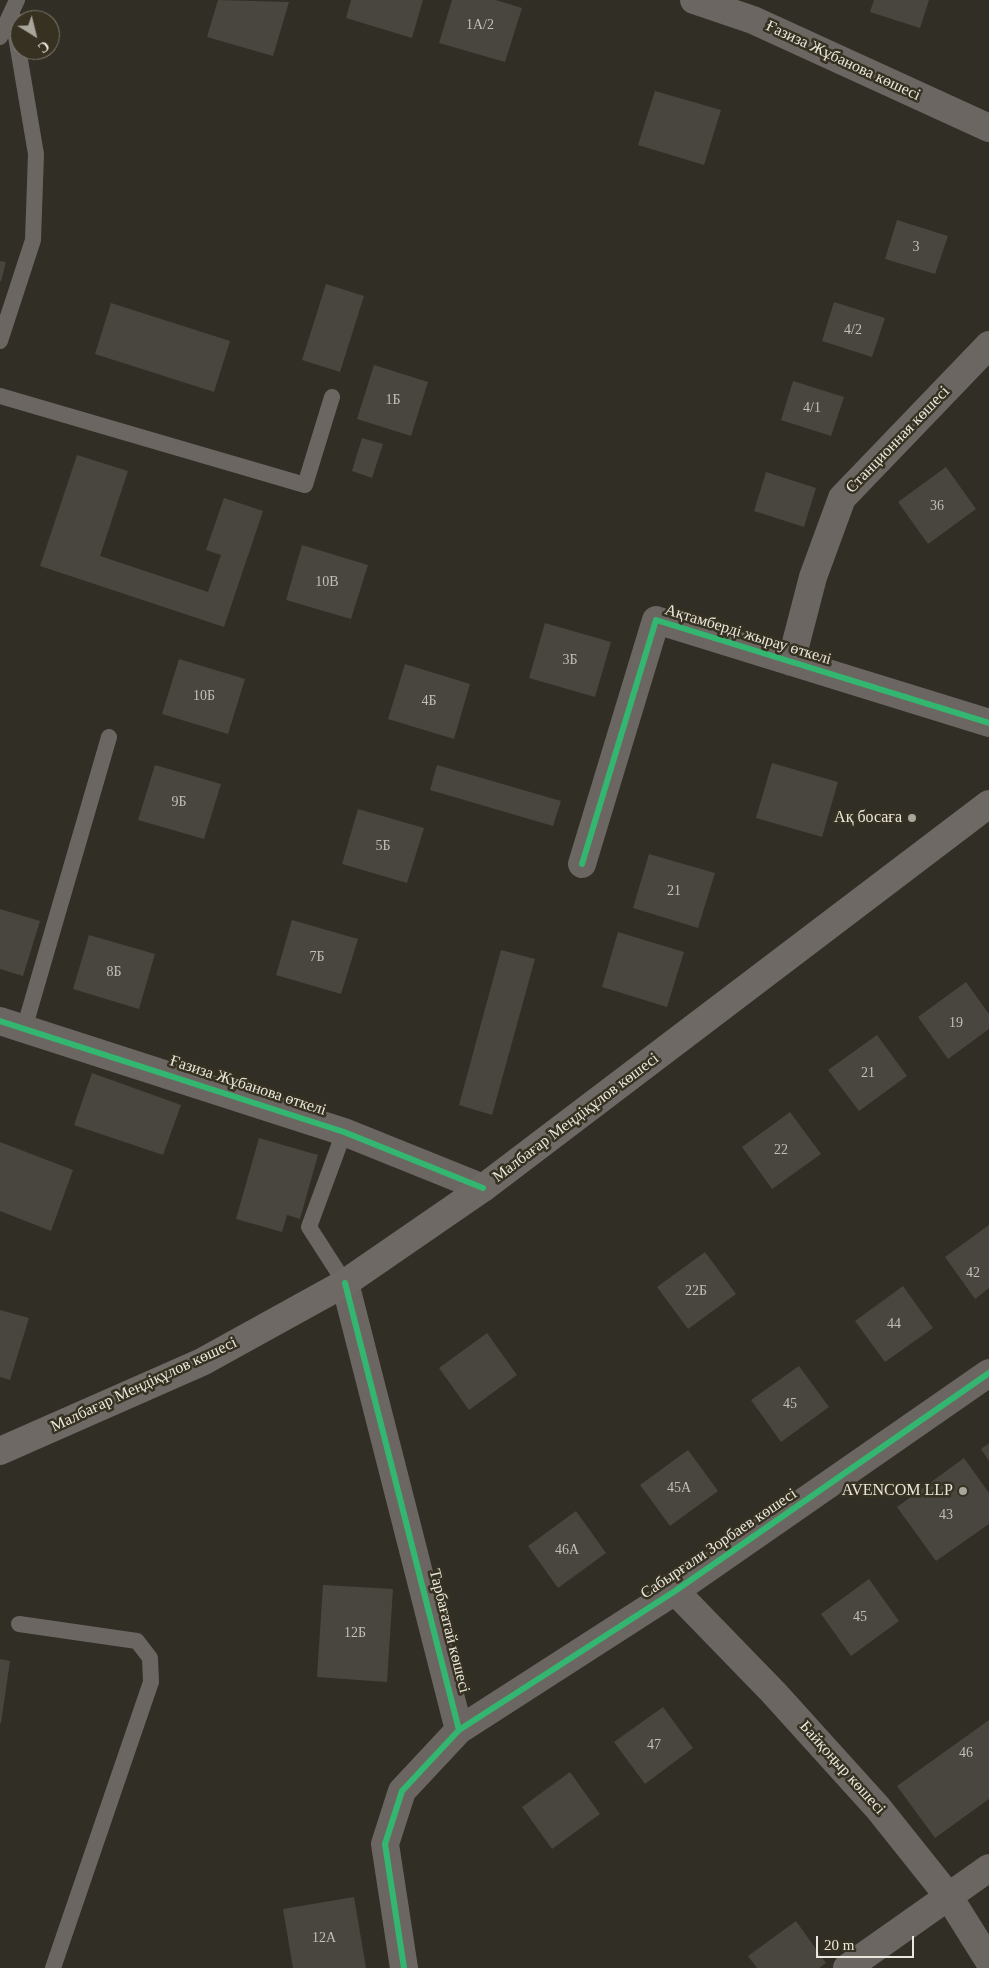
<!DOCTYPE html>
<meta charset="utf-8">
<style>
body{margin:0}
#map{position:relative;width:989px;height:1968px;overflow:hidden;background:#312e26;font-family:Georgia,serif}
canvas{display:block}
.north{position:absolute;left:10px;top:10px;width:50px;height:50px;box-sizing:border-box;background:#363121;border:1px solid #7e7a6c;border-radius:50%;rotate:144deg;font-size:14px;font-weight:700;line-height:20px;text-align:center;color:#eae7dd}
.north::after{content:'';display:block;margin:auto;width:18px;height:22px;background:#a9a69d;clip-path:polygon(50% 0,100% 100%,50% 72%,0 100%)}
.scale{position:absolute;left:816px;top:1936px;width:98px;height:22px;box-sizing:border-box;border:2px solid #eae7dd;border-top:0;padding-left:6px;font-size:15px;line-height:18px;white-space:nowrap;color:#eae7dd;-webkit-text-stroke:4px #363121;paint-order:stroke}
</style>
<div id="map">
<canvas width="989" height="1968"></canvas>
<div class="north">С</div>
<div class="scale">20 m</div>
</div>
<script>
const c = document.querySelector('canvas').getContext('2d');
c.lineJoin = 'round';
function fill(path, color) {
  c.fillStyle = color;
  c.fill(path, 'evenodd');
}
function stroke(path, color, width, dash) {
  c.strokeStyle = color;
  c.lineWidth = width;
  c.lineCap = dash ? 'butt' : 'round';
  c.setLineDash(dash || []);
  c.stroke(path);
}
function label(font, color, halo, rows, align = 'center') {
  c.font = font + ' Georgia,serif';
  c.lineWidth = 5;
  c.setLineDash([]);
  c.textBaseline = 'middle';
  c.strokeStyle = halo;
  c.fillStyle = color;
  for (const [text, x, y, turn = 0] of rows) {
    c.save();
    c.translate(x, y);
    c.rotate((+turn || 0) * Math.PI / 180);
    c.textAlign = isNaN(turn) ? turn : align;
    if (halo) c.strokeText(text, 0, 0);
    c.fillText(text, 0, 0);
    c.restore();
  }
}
fill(new Path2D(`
 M218,0L289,2L273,56L207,37Z
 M351,0H423L412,38L346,18Z
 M452,0H496L522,8L505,62L439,43Z
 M874,0H929L920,28L870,12Z
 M655,91L721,110L704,165L638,145Z
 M897,220L948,236L935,274L885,259Z
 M0,261L6,262L1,281H0Z
 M326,284L364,296L340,372L302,360Z
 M834,302L885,318L872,357L822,341Z
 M111,303L230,341L214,392L95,354Z
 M374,365L428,382L411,436L357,419Z
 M793,381L844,397L831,436L781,420Z
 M362,438L383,444L372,478L352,471Z
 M77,455L128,471L100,556L208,592L221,555L206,550L224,498L263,511L224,627L40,566Z
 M946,467L976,509L928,544L898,502Z
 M766,472L816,488L804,527L754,511Z
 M302,545L368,565L351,619L286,600Z
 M545,623L611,642L595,697L529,678Z
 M179,659L245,679L228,734L162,714Z
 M405,664L470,684L454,739L388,719Z
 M772,763L838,782L822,837L756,818Z
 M155,765L221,784L204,839L138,820Z
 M437,765L561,801L553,826L430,790Z
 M358,809L424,828L407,883L342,864Z
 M649,854L715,873L698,928L633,908Z
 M0,909L40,921L23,976L0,969Z
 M292,920L358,939L341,994L276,975Z
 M618,932L684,952L667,1007L602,987Z
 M89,935L155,954L139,1009L73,989Z
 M501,950L535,959L492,1115L459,1105Z
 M966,982L989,1014V1029L948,1059L918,1017Z
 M877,1035L907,1076L859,1111L828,1070Z
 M92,1073L181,1105L163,1155L74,1125Z
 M790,1112L821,1154L772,1189L742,1147Z
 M259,1138L318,1155L300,1219L287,1215L282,1232L236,1219Z
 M0,1142L73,1170L51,1231L0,1211Z
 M989,1225V1288L975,1299L945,1257Z
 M705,1252L736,1294L688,1329L657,1287Z
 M903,1286L933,1328L885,1362L855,1321Z
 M0,1310L29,1318L10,1380L0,1377Z
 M487,1333L517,1375L469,1410L439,1368Z
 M799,1366L829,1407L781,1442L751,1400Z
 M989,1443V1461L981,1449Z
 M688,1450L718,1491L670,1526L640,1485Z
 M964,1458L989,1493V1524L936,1561L897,1507Z
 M576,1511L606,1553L558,1588L528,1546Z
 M869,1579L899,1621L851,1656L821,1614Z
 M323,1585L393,1589L387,1682L317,1677Z
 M0,1659L10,1661L1,1723H0Z
 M663,1707L693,1748L645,1784L614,1742Z
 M989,1720V1799L935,1838L897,1786Z
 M570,1772L600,1814L552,1849L522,1807Z
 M354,1897L366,1968H293L283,1909Z
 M796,1921L826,1963L819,1968H757L748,1956Z`), '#49463f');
stroke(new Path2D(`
 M0,37L17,0
 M0,341L33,240L36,154L12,13
 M0,396L305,485L332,397
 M24,1029L109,737
 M344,1132L309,1227L345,1283
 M19,1624L137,1641L150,1658L151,1682L53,1968`), '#6c6662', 16);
stroke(new Path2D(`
 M694,0L753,20L989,128
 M791,662L813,577L842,498L989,345
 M582,864L656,620L989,723
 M0,1021L344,1132L483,1188
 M345,1283L459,1730L402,1791L385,1844L404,1968
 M675,1591L774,1693L878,1808L949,1897L989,1961
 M459,1730L675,1591L989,1373
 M847,1968L989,1868`), '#6c6662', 28);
stroke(new Path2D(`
 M0,1451L202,1362L345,1283L483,1188L989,804`), '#6e6964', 28);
stroke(new Path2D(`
 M582,864L656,620L989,723
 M0,1021L344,1132L483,1188
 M345,1283L459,1730L402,1791L385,1844L404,1968
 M459,1730L675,1591L989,1373`), '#33b770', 6);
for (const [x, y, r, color] of [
 [912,818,5,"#a9a69d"],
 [963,1491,5,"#a9a69d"]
]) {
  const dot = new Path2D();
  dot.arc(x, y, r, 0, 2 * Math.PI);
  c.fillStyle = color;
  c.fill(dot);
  stroke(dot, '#363121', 2);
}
label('14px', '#c2bfb6', null, [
 ["1А/2",480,25],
 ["3",916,247],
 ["4/2",853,330],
 ["1Б",393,400],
 ["4/1",812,408],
 ["36",937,506],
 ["10В",327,582],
 ["3Б",570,660],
 ["10Б",204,696],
 ["4Б",429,701],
 ["9Б",179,802],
 ["5Б",383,846],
 ["21",674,891],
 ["7Б",317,957],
 ["8Б",114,972],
 ["19",956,1023],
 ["21",868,1073],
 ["22",781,1150],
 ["42",973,1273],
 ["22Б",696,1291],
 ["44",894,1324],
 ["45",790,1404],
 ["45А",679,1488],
 ["43",946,1515],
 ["46А",567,1550],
 ["45",860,1617],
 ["12Б",355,1633],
 ["47",654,1745],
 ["46",966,1753],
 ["12А",324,1938]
]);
label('16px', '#eae7dd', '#363121', [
 ["Ғазиза Жұбанова көшесі",843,61,25],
 ["Станционная көшесі",898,440,-46],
 ["Ақтамберді жырау өткелі",748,635,17],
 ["Ғазиза Жұбанова өткелі",248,1086,18],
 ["Малбағар Меңдіқұлов көшесі",576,1118,-37],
 ["Малбағар Меңдіқұлов көшесі",144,1385,-25],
 ["Сабырғали Зорбаев көшесі",719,1544,-34],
 ["Тарбағатай көшесi",449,1631,76],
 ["Байқоңыр көшесi",842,1768,48]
]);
label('16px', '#eae7dd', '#363121', [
 ["Ақ босаға",902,818],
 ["AVENCOM LLP",953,1491]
], 'right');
</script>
